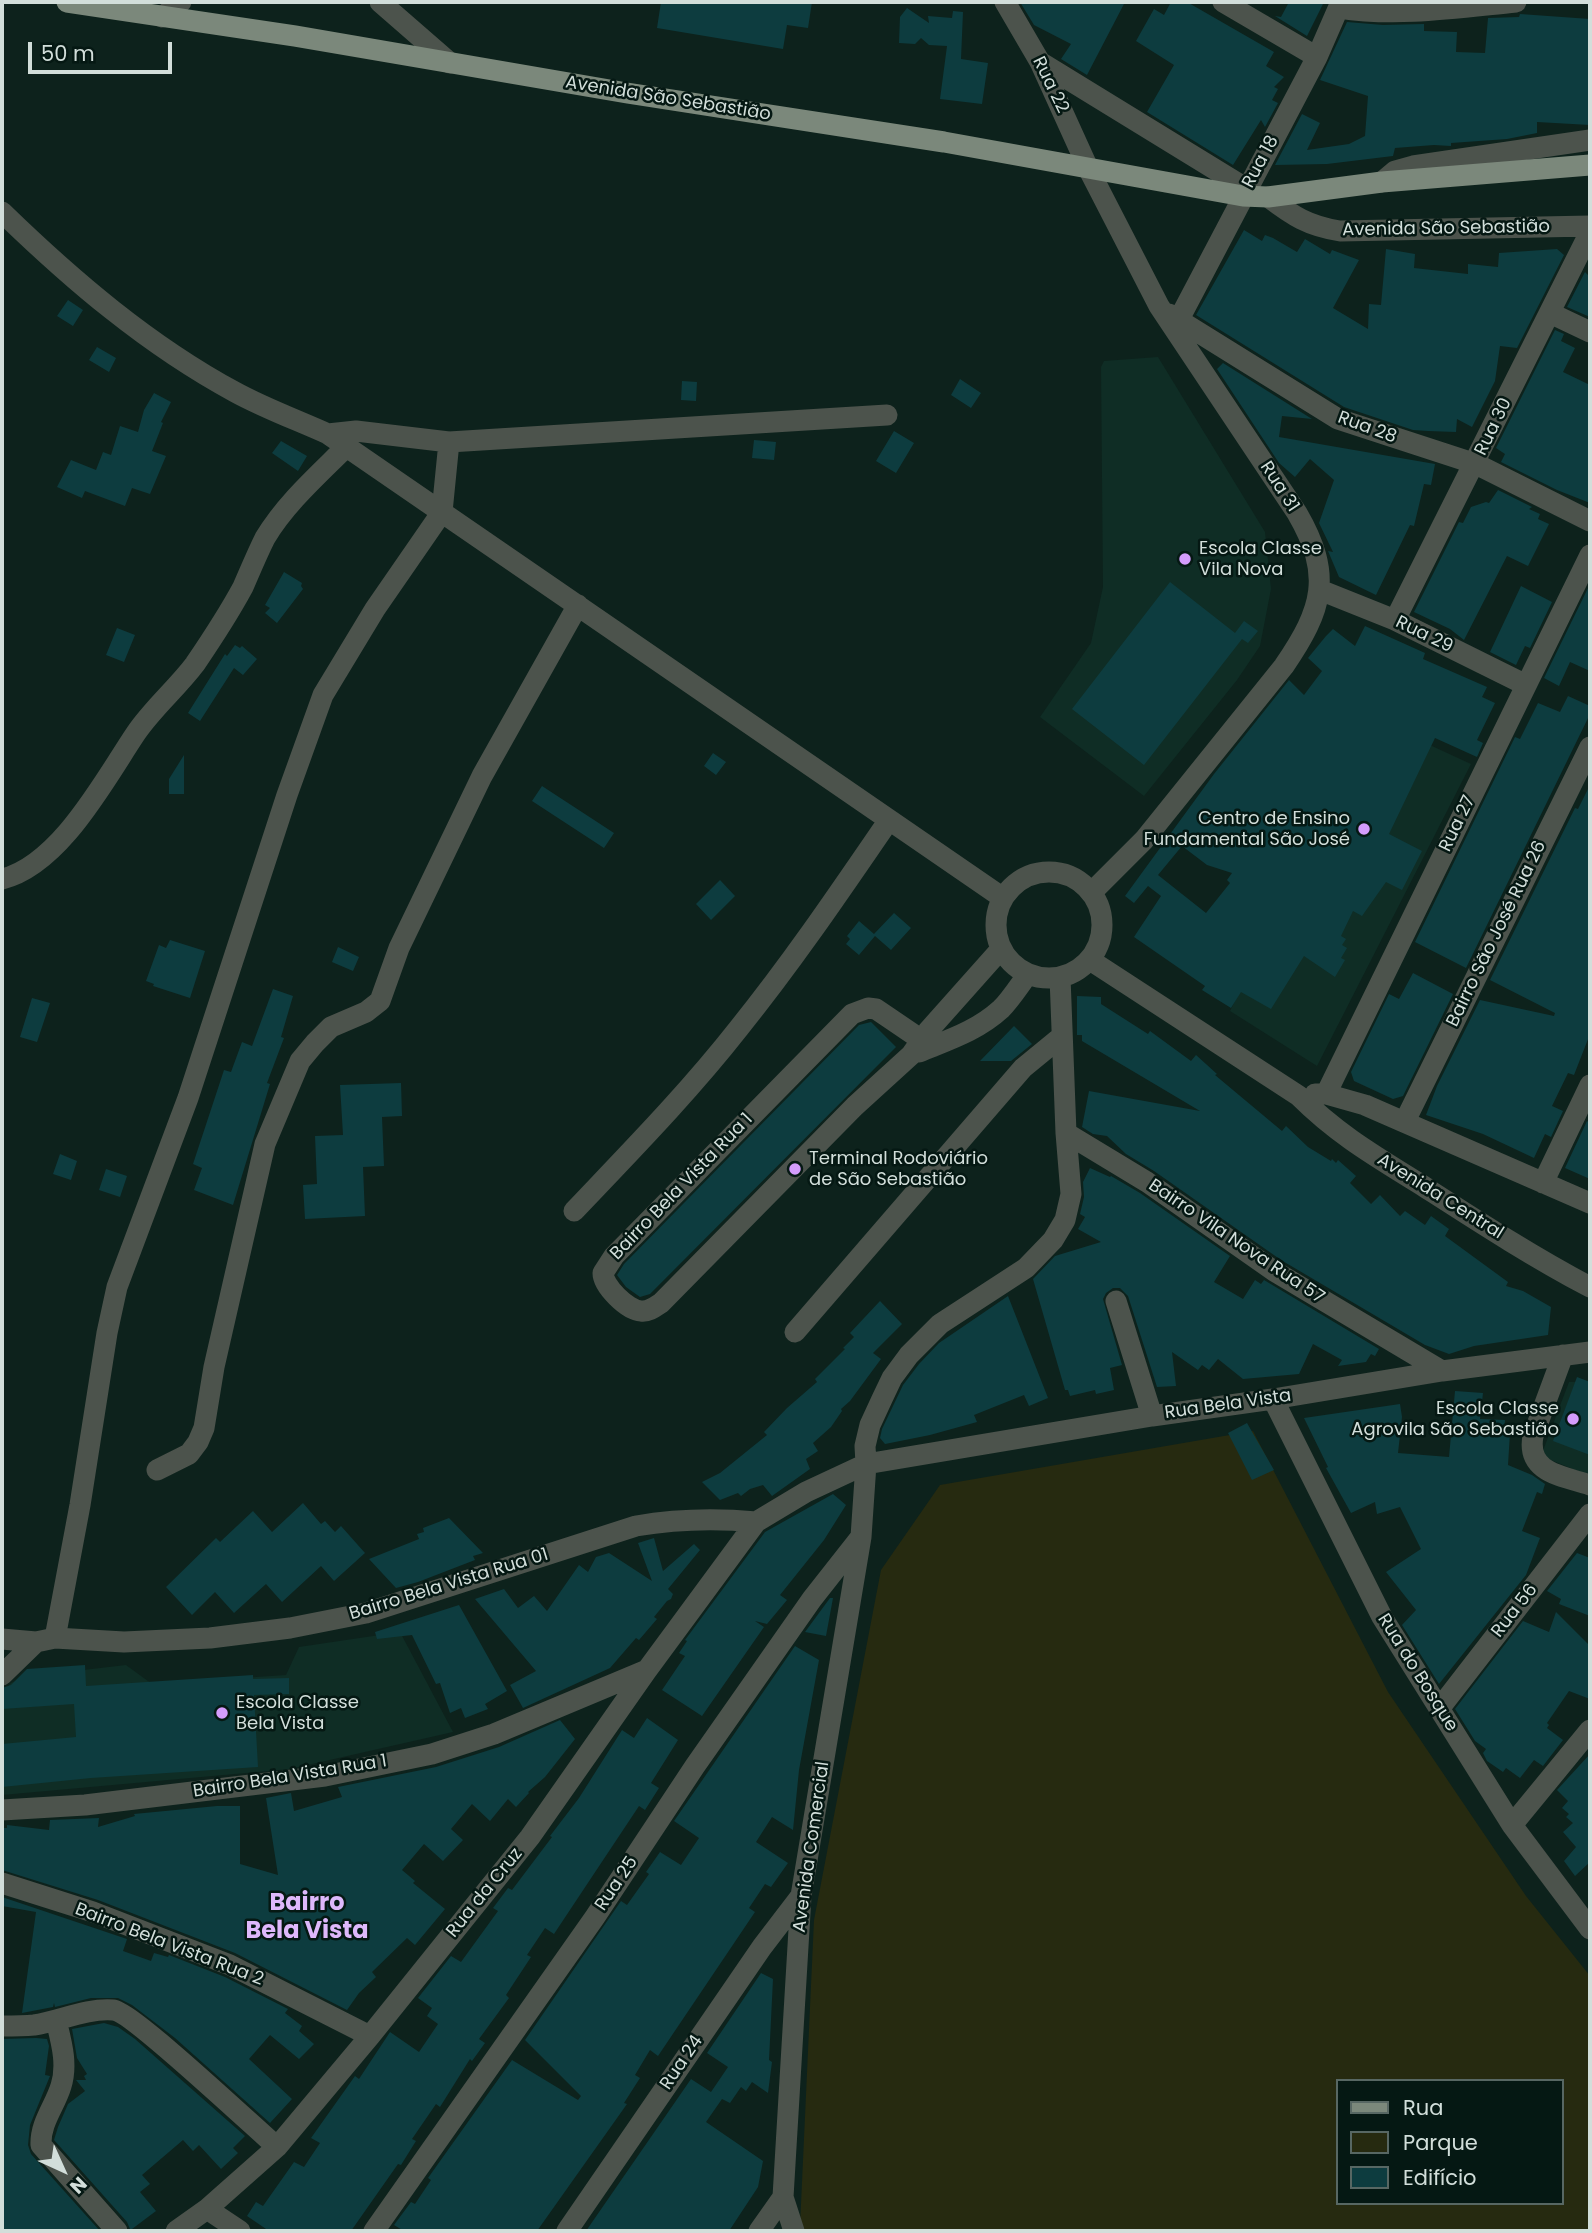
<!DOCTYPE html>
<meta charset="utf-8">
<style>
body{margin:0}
#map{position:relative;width:1592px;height:2233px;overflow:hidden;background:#0d221c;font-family:Poppins,sans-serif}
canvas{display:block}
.frame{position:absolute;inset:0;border:4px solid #d2deda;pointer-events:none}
.legend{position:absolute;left:1336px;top:2079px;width:228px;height:126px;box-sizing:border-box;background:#051813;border:2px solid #576763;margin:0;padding:9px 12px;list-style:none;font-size:21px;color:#d2deda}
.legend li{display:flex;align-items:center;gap:14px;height:35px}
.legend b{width:35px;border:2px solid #576763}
.north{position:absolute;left:28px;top:2135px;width:70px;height:70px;-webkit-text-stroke:5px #051813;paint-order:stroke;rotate:135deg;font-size:19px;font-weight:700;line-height:28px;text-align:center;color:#d2deda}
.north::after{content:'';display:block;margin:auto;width:24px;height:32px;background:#d2deda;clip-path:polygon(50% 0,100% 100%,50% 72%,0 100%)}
.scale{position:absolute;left:28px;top:42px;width:144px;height:32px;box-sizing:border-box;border:4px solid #d2deda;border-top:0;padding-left:9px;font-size:21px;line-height:24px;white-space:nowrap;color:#d2deda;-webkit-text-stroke:5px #051813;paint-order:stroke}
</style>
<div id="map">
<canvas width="1592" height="2233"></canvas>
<div class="frame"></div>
<ul class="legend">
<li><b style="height:9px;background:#7b887b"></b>Rua</li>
<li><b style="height:19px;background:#262a10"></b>Parque</li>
<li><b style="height:19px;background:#0d3c3f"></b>Edifício</li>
</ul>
<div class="north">N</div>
<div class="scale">50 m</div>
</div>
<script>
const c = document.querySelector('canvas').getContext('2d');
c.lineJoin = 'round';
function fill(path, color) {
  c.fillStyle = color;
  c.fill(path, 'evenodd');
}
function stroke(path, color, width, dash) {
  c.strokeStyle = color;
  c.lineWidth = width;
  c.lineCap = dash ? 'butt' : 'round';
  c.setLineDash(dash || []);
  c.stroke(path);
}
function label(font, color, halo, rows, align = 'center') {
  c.font = font + ' Poppins,sans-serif';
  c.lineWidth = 5;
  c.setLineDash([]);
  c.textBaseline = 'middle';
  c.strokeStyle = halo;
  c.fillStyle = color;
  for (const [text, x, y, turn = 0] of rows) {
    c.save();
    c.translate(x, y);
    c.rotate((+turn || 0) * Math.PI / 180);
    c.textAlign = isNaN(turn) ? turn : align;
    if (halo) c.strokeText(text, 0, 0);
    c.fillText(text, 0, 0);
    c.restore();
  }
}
fill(new Path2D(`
 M1158,357L1265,532L1271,589L1260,646L1237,680L1144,796L1040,717L1091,643L1103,587L1101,367L1104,361Z
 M1354,710L1471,764L1317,1066L1230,1011L1264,944Z
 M1569,1382H1590V1476L1541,1456Z
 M400,1632L453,1732L290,1769L2,1795V1693L11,1683L24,1677L126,1665L152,1684L286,1675L299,1647Z`), '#0f2d25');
fill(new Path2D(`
 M1253,1431L1388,1692L1526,1896L1590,1976V2231H802L800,2226L814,1920L881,1570L940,1485ZM1338,2081H1562V2203H1338Z`), '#262a10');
fill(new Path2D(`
 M661,2H812L808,28L787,25L783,49L657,28Z
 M1020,2H1125L1087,75L1061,59L1071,44L1034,25Z
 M1171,2H1187L1274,52L1266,66L1284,77L1274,87L1278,89L1272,100L1278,103L1265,127L1261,120L1233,165L1147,112L1174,65L1136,41L1154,9L1164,15Z
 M1289,2H1324L1307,36L1275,16L1281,17Z
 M907,8L929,23L928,16L952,18L953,11L963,12L961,59L988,63L982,104L940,99L947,46L929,45L921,38L915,44L899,43L900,17Z
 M1520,14L1590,19V125L1537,122V133L1507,139L1451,143V146L1434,145L1395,148L1393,156L1327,164L1275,165L1302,114L1320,123L1307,150L1349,144L1365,136L1368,96L1320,80L1347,22L1383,25L1424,24V31L1457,32L1456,52L1485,53L1488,18L1519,17Z
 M1244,230L1262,241L1265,235L1273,238L1297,252L1305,239L1330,254L1332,250L1359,260L1333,308L1368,329L1369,304L1381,305L1386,249L1415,254L1414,268L1468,274V264L1498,267L1499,253L1557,249L1564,255L1517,348L1500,346L1495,381L1472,427L1457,419L1456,432L1428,431L1413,430L1344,407L1196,315Z
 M1585,272L1590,277V317L1567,307Z
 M68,300L83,310L73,326L57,316Z
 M1555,330L1564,334L1561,341L1575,348L1563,372L1590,385V503L1557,490L1501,462L1505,454L1496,448Z
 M97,347L116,358L109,372L89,360Z
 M1223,363L1312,419L1282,416L1279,437L1435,464L1431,485L1424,484L1414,526L1410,525L1376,595L1339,577L1328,551L1333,552L1319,523L1334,480L1310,459L1295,477L1279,463L1217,369Z
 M960,379L981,393L971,408L951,395Z
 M682,381L697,382L696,401L681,400Z
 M154,393L171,402L161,422L163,423L152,451L166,456L150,494L132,488L125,506L85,491L82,498L57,487L71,460L96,470L103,452L111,455L120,426L138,432L144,410Z
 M894,431L914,443L896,473L876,461Z
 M754,440L776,442L774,460L752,458Z
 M281,441L307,456L298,471L272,453Z
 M1498,490L1532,507L1529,509L1540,514L1538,519L1549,524L1528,566L1507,556L1464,640L1450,629L1414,612L1459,522L1463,523L1471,507L1486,502L1489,503Z
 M284,572L302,583L301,586L303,589L277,623L265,613L270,608L265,605Z
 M1170,582L1235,633L1244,621L1258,631L1248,643L1242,639L1144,765L1072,709Z
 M1590,584V671L1570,662L1559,686L1544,678Z
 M1521,586L1552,602L1530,648L1525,646L1516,665L1490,652Z
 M1365,626L1425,653L1423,659L1487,687L1482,697L1495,703L1477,740L1483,743L1477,757L1435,738L1389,834L1422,851L1402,890L1386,882L1362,916L1353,911L1341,936L1346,939L1342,945L1347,948L1341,958L1345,960L1335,977L1304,956L1271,1009L1241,992L1231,1008L1202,990L1205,986L1134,937L1161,896L1148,886L1134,903L1125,896L1214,774L1289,680L1304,695L1322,671L1308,658L1326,636L1333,629L1355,646ZM1182,846L1207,865L1232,873L1227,880L1230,883L1206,913L1158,875Z
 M117,628L135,635L124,662L106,655Z
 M235,645L240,648L242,646L257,659L243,675L234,668L200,721L188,713L225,654L227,656Z
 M1568,696L1590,706V714L1466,968L1415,942L1515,737L1520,739L1538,703L1560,712Z
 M713,753L726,762L716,775L704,766Z
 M184,755V794H169V779Z
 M1590,785V1034L1574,1075L1568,1073L1552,1106L1563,1111L1551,1137L1545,1134L1534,1158L1483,1134L1426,1115L1437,1086L1480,1000L1554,1016L1555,1013L1490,980L1575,808L1578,809Z
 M542,786L614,833L604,848L532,801Z
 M720,880L735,896L711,920L696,904Z
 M894,913L911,928L891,950L875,936L859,955L846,944L850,939L847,936L859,921L874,934Z
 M170,940L205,951L190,998L153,986L154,984L146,981L159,945L166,948Z
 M338,947L359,957L353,971L332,962Z
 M1413,973L1453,994L1403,1096L1393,1099L1354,1081L1351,1072L1389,994L1399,999Z
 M273,989L293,996L281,1037L284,1038L267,1083L270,1084L233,1205L194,1190L202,1168L193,1164L224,1070L231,1072L242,1042L252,1046Z
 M1077,996L1101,997V1004L1148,1034L1150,1031L1191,1061L1196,1055L1217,1074L1215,1075L1282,1131L1286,1126L1308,1147L1331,1161L1332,1159L1336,1163L1338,1160L1356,1176L1350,1183L1371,1204L1380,1195L1400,1216L1405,1211L1425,1225L1431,1216L1449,1229L1445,1236L1508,1282L1506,1286L1523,1291L1551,1307L1548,1335L1474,1346L1449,1354L1425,1345L1281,1260L1154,1171L1126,1154L1107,1136L1093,1134L1082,1127L1089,1091L1200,1111L1082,1041V1035H1077Z
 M32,998L50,1003L37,1042L20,1037Z
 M871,1022L896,1047L650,1294L640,1297L626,1287L617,1275L624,1264L859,1025Z
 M1014,1026L1032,1044L1011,1061H980Z
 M401,1083L402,1116L382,1117L384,1166L363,1167L365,1216L305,1219L303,1185L317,1184L315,1136L343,1135L340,1085Z
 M1587,1121L1590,1123V1179L1565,1168Z
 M60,1154L77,1161L71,1180L53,1174Z
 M1090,1168L1110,1177L1111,1176L1140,1193L1230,1256L1214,1282L1243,1299L1255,1280L1261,1284L1264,1280L1379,1349L1375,1356L1371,1354L1366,1362L1338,1366L1342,1360L1313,1344L1299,1374L1243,1379L1218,1359L1209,1370L1202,1365L1198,1370L1172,1352L1176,1386L1157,1387L1128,1296L1120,1288H1113L1106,1293L1103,1299L1122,1365L1110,1368L1114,1390L1096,1394L1095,1390L1070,1396L1068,1390H1065L1033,1279L1055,1256L1101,1242L1078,1229L1085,1217L1080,1214L1084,1197L1083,1182Z
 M106,1169L127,1176L120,1197L99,1190Z
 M1008,1296L1048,1398L1029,1406L1024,1395L974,1415L977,1422L930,1435L885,1444L880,1438L882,1429L903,1385L919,1364L939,1343Z
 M880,1301L902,1324L873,1353L881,1359L850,1401L841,1409L842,1411L831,1427L813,1443L818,1451L806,1459L810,1469L772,1496L763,1485L750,1489L741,1496L738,1493L720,1500L702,1482L720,1473L767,1435L764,1432L787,1408L817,1382L815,1379L845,1349L843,1348L854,1337L850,1333Z
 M1577,1377L1590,1382V1455L1553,1441Z
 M1455,1391L1483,1393L1480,1419L1505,1420L1504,1432L1510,1433L1508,1465L1532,1475L1545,1484L1542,1494L1537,1492L1522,1531L1540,1538L1526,1575L1439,1684L1402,1625L1416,1610L1386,1572L1421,1549L1400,1507L1377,1514L1375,1502L1351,1513L1326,1468L1328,1467L1304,1418L1400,1404L1402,1417L1398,1453L1449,1457Z
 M1247,1423L1274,1470L1252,1480L1228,1433Z
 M833,1494L846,1505L824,1540L780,1595L787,1600L767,1624L755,1621L764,1627L702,1716L662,1690L685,1656L679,1653L687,1641L685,1640L765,1532Z
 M303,1503L321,1524L325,1521L335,1532L341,1526L365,1553L334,1581L321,1566L282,1602L266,1584L234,1613L215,1592L192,1615L166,1587L216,1538L220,1542L253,1511L272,1532Z
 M449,1518L483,1553L473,1556L475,1560L418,1582L396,1588L369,1559L419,1539L417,1534L424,1532L423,1528Z
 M654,1538L663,1571L694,1544L700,1550L668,1589L673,1594L671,1599L667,1601L654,1617L657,1619L639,1640L636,1638L610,1668L523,1708L510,1685L536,1671L475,1599L504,1589L518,1608L534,1596L547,1611L579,1565L588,1572L596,1557L609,1553L652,1581L638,1543Z
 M1577,1553L1590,1558V1616L1559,1604L1561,1599L1547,1591Z
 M830,1598H833L826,1636L805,1632Z
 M459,1605L507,1691L485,1704L488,1709L465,1718L461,1708L450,1713L440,1683L436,1684L412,1635L377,1639L375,1632Z
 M1556,1612L1590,1646V1699L1569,1691L1547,1723L1549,1725L1547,1728L1563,1740L1543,1766L1534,1760L1520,1778L1506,1768L1503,1772L1487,1761L1483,1753L1486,1749L1475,1741L1455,1709L1523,1621L1549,1632Z
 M795,1646L819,1660L799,1770L793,1830L772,1817L756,1842L788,1863L771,1887L765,1884L749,1908L755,1912L658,2056L650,2050L635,2075L640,2078L624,2103L627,2104L537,2231H404L394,2225L411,2202L415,2204L431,2180L428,2178L512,2060L578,2100L581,2096L525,2040L621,1901L627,1905L649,1874L646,1872L660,1852L681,1865L699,1838L674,1821Z
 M85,1665L86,1686L253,1675V1679L289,1678V1694L254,1695L258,1767L91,1778L2,1787V1744L76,1737L74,1704L2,1709V1688L11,1685L27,1669Z
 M647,1718L678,1740L651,1783L659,1788L645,1810L639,1806L554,1934L545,1928L527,1955L531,1957L506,1995L509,1998L479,2039L485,2043L472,2061L470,2059L440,2107L436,2104L412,2139L416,2141L401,2165L398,2164L351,2231H269L247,2216L256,2202L263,2206L294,2162L304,2167L320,2143L311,2138L355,2076L359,2079L390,2032L419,2052L438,2024L427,2016L432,2008L418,1998L451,1956L461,1962L498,1911L493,1908L508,1888L512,1890L552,1837L550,1836L579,1798L622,1730L634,1738Z
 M560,1720L575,1739L545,1777L528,1792L529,1793L516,1807L508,1799L490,1821L472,1804L451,1829L463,1840L443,1861L424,1844L402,1870L415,1881L413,1883L445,1909L415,1945L407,1938L372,1972L376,1977L359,1993L347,2010L235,1953L98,1900L2,1870V1828H7V1825L49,1830L50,1820L99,1818L98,1827L135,1816L134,1814L217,1806H240V1864L278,1875L266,1798L291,1793L294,1811L342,1797L338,1787L436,1767L499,1747Z
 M1590,1754V1862L1575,1876L1564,1861L1576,1847L1563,1832L1573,1823L1566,1817L1569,1814L1562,1808L1568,1801L1557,1790Z
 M2,1897L127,1939L123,1951L151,1961L154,1953L168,1957L169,1955L225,1977L288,2009L285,2013L302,2026L299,2031L314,2044L299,2059L270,2035L249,2059L292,2099L270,2123L175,2038L132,2005L118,1998H91L55,2007L54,2003L53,2007L22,2013L36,1912L2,1906Z
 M761,1973L773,1979L769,2060L772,2062L768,2093L752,2082L746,2091L741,2087L730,2103L722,2099L706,2122L763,2161L758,2187L729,2231H586L691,2079L711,2092L728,2067L707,2053Z
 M104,2023L118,2027L135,2039L245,2136L233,2148L238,2153L221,2169L199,2145L193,2151L183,2140L142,2175L150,2184L140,2192L156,2211L132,2229H130L127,2222L54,2140L58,2127L68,2104L85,2091L76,2080H86L84,2076L87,2074L77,2058L72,2029Z
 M36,2038L47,2039L49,2046L45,2075L50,2076L30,2125L28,2145L31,2154L100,2231H2V2039Z`), '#0d3c3f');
stroke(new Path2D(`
 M380,2L450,63
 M1005,2L1040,62L1089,170L1159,306L1297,513C1333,575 1323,609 1284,666L1144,840L1092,892
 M1223,2L1317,57
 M1339,8C1398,17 1456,8 1516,2
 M162,17L181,2
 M1040,62L1247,189
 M1382,182L1395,171L1413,166L1590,140
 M1268,197C1293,216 1308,226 1340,231L1590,226
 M2,212C72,280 148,345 235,392C264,408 297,420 328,434L1003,898
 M1550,313L1590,332
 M1169,314L1338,419L1476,464L1590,521
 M1178,321L1317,57L1341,2
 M328,434L356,431L449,442L887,415
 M1320,590L1395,620L1526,685
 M1395,620L1590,232
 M996 925a53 53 0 1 1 106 0a53 53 0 1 1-106 0Z
 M2,879C60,865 105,779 136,733C153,708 177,688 195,664C212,639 229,613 243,587C250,571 257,554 265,538C286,503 318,475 346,447
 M1090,960L1299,1096C1337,1134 1375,1156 1420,1184C1476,1220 1531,1256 1590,1287
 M932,1047L876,1009L868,1008L852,1014L614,1256L603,1273C603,1286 627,1310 641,1311C649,1312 655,1307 661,1303L855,1106L911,1055L928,1031L1001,949
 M919,1052C948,1040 977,1031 1001,1009C1011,999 1019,986 1028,974
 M1315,1094H1326L1365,1105L1590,1203
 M1326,1094L1590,555
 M1405,1121L1590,747
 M1066,1133L1147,1182L1274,1271L1442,1371
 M1543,1183L1590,1085
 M574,1211C630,1152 688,1093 739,1028C793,961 841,890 889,820
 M1116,1301L1152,1416
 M795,1332L1023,1068L1062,1036
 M1563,1355L1533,1436C1526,1473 1563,1476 1590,1485
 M1273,1399L1382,1617L1512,1825L1590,1929
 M157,1470L189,1454L198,1442L204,1428L214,1367L265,1144L300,1061L315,1043L331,1027L366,1012L380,1001L399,948L482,776L578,605
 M55,1638L80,1505L107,1333L117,1287L188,1098L287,795L323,695L375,609L442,512L449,442
 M2,1639L36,1642L55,1638L124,1642L210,1638L290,1628L366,1613L636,1526C677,1519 714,1518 756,1522
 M2,1675L36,1642
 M1439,1709L1590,1514
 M2,1810L85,1805L325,1776L432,1754L494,1734L647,1670
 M1512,1825L1590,1730
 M2,1883L93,1912L230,1965L370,2036
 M56,2020C61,2041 68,2064 61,2086C55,2106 40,2123 41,2145L117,2231
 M2,2026C12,2026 23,2026 34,2025C60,2021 86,2008 113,2010C131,2011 254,2127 277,2147
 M207,2209L240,2231
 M176,2231L207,2209L277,2147L370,2036L530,1837L647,1670L756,1522L806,1492L866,1464L1152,1416L1273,1399L1442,1371L1590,1352
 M374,2231L595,1917L695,1766L812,1599L860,1538
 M567,2231L762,1947L801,1896
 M759,2231L783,2197
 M794,2231L783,2197L801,1896L861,1537L866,1464L865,1446L870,1425L882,1399L892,1378L909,1355L940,1324L1026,1268L1053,1240L1065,1220L1071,1194L1066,1133L1060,977`), '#4c534c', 21);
stroke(new Path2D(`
 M67,2L295,36L627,93L944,142L1243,196L1268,197L1382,182L1590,165`), '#7b887b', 21);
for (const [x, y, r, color] of [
 [1185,559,7,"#d49cfc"],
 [1364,829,7,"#d49cfc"],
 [795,1169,7,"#d49cfc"],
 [1573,1419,7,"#d49cfc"],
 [222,1713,7,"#d49cfc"]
]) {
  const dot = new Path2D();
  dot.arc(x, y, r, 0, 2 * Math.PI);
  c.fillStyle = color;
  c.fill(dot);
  stroke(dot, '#051813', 2.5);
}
label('18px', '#d2deda', '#051813', [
 ["Rua 22",1050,85,64],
 ["Avenida São Sebastião",668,99,9],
 ["Rua 18",1261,162,-62],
 ["Avenida São Sebastião",1446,229,-1],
 ["Rua 30",1494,427,-64],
 ["Rua 28",1367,428,20],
 ["Rua 31",1279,487,57],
 ["Rua 29",1424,635,26],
 ["Rua 27",1458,824,-64],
 ["Bairro São José Rua 26",1497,934,-64],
 ["Bairro Bela Vista Rua 1",682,1187,-46],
 ["Avenida Central",1440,1197,32],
 ["Bairro Vila Nova Rua 57",1236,1242,34],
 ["Rua Bela Vista",1228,1405,-8],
 ["Bairro Bela Vista Rua 01",449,1585,-17],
 ["Rua 56",1515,1611,-52],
 ["Rua do Bosque",1417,1673,58],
 ["Bairro Bela Vista Rua 1",290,1777,-9],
 ["Avenida Comercial",812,1847,-82],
 ["Rua 25",617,1884,-56],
 ["Rua da Cruz",485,1893,-51],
 ["Bairro Bela Vista Rua 2",169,1945,21],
 ["Rua 24",682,2063,-56]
]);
label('18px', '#d2deda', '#051813', [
 ["Escola Classe",1199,549],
 ["Vila Nova",1199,570],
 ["Centro de Ensino",1350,819,"right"],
 ["Fundamental São José",1350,840,"right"],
 ["Terminal Rodoviário",809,1159],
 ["de São Sebastião",809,1180],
 ["Escola Classe",1559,1409,"right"],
 ["Agrovila São Sebastião",1559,1430,"right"],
 ["Escola Classe",236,1703],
 ["Bela Vista",236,1724]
], 'left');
label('bold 24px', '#deb8fb', '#051813', [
 ["Bairro",307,1904],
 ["Bela Vista",307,1932]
]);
</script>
